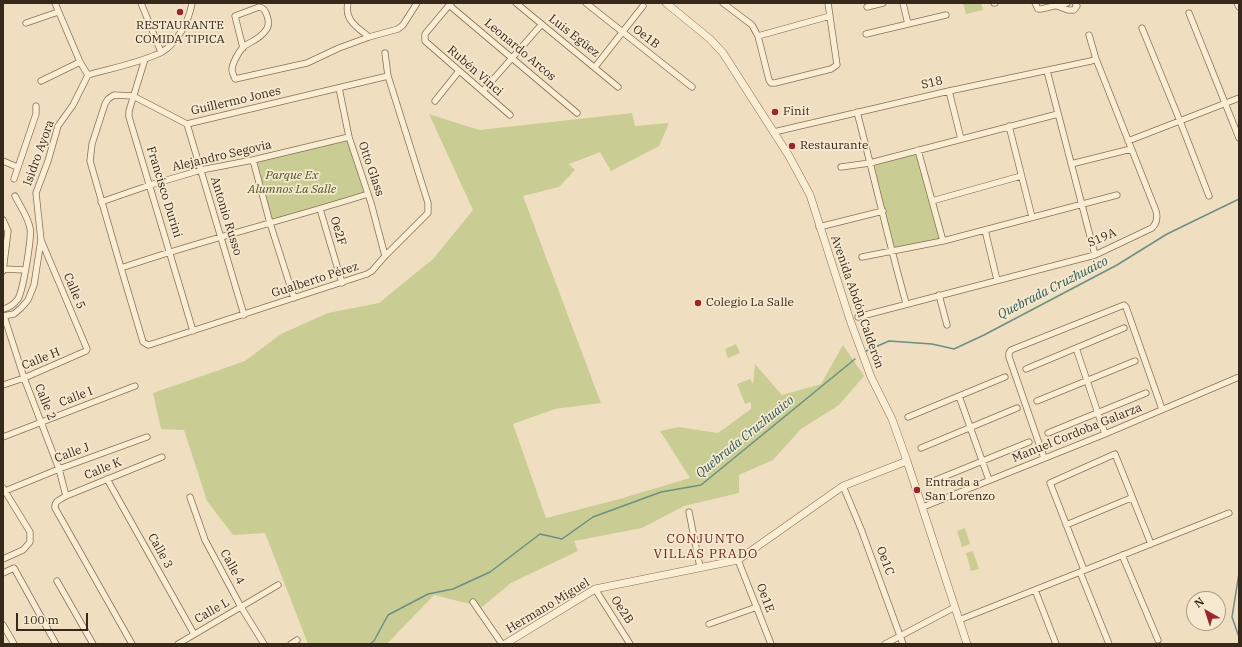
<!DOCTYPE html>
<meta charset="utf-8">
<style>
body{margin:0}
#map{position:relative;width:1242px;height:647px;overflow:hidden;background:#efdfc0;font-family:"IBM Plex Serif",serif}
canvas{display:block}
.frame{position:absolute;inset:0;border:4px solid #37281c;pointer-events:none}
.north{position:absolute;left:1186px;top:591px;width:40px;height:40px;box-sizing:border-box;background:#f6e9d0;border:1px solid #aa9c88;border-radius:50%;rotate:321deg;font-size:11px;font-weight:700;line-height:16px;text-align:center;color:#37281c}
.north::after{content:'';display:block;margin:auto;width:14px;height:18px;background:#99262b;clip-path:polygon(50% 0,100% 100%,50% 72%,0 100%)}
.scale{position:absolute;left:16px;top:613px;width:72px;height:18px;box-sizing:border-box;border:2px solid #37281c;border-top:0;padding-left:5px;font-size:12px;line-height:14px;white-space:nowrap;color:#37281c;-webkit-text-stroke:3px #f6e9d0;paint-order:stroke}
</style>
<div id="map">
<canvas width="1242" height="647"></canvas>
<div class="frame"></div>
<div class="north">N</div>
<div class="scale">100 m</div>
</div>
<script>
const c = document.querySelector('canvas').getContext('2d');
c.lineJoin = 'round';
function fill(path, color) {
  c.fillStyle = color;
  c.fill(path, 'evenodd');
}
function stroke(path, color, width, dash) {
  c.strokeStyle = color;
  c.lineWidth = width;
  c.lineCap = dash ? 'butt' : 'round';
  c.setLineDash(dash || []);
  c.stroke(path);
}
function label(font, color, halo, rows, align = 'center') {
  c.font = font + ' "IBM Plex Serif",serif';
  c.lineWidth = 3.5;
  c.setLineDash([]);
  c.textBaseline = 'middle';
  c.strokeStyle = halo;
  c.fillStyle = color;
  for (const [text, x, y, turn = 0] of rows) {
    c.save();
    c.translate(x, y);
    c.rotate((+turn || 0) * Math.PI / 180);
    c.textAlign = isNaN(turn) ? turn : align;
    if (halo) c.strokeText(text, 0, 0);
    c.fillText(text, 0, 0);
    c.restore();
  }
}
fill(new Path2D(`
 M963,3H981L983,10L966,14Z
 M632,113L635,126L669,123L659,146L611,171L600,152L569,164L575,170L559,187L523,196L601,403L555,409L513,424L546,518L616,500L690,478L660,431L679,427L718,433L751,409V402L745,404L737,384L750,379L753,384L755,364L782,395L821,384L843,345L864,376L839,405L801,429L773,460L739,475V493L684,506L642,528L574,541L578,551L511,583L482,607L434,595L387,644H308L265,533L233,535L207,501L184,430L161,429L153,393L245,361L281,334L328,313L379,303L433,259L473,210L429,114L479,130Z
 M349,137L365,192L270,223L253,160Z
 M918,150L943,241L891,252L870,163Z
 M736,344L740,353L728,358L725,349Z
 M965,528L970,544L962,547L957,531Z
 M973,551L979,569L971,571L966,553Z`), '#c9cd94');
stroke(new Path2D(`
 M866,351L889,341L932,344L954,349L984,335L1117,265L1167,234L1239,199
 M1239,573L1232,617L1239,637
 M370,644L374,641L388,615L428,594L453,589L490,572L540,534L562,539L593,517L661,492L701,485L855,359`), '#6a8f84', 1.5);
const minor = new Path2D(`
 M55,3L80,62L88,75
 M141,3L161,52
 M348,3C344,20 357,27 369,37
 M451,3L425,34V41L510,115
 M516,3L618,87
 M586,3L692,87
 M723,3L752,25L758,36L769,80L771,83H775L831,69L837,65L828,3
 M903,3L908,24
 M994,3H995
 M1035,3L1038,9H1041L1067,3
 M1237,3L1239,7
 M449,5L577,113
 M1057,6L1068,10H1074L1077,6L1075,3
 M867,7L883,3
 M1189,13L1239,138
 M26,23L58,12
 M1142,28L1180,121L1209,196
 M866,34L946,15
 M758,36L830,16
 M243,48L235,16L259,7C267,8 271,24 266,30C259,40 251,41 243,47C239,52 232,63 232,70C232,72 234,76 235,79L307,63L339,48L369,37L398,29L403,25L417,3
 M385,53L388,76L428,203V213L385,256L372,271L367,274L152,344L148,345L143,342L121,268L90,161L92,144L105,104L108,99L114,95L133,96L187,124L388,76
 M145,59L129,111V117L193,331
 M595,67L643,6
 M1047,71L1095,255
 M41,81L80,62
 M339,88L349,137L371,203L385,256
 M483,91L541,25
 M949,91L961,139
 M435,101L459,71
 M857,112C874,176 888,240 906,303
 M187,124L244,315
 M1009,126L1032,217
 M774,132L949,91L1091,61L1096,59
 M1128,141L1239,98
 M918,150L943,241
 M253,160L270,223L294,298
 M3,161L17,167
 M1071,164L1131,149
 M841,167L870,163L1058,114
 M14,179L36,114V106
 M932,201L1021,176
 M101,202L150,185L201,170L253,160L349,137
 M320,209L342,283
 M3,220L8,231L3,271
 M819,227L883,211
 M985,230L997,280
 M862,257L943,241L1117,195
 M121,268C202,240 286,220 368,194
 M4,269L25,270
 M939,295L947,325
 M3,309C9,308 14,304 18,299C23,290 32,238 30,228C28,217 20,206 15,196
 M3,316L14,314L21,308L28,300L34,285L41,240L36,193L48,161L58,126L73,105L88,75C109,69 143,62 162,52C178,42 189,21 192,3
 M4,316L24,378L59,469L66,496
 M858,317L1095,255L1152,228C1157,223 1158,218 1156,211L1096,59L1089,35
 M1076,348L1105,434
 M1026,369L1124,328
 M3,385L24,378L86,351L87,349L41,240
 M959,396L989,480
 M1037,401L1135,361
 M908,417L1005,377
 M1048,433L1146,393
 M3,437L135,386
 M921,448L1017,408
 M1044,458L1009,357V353L1011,350L1124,305L1126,307L1162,409
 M107,479L194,634
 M931,482L1029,442
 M843,486L861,529L903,644
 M5,491L59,469L147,437
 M190,497L205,540L241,607L264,644
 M923,507L1105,434L1239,377
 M689,512L700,567
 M1066,525L1131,498
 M1122,555L1158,640
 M3,559L23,550L30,542V532L3,488
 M738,560L771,644
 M1084,570L1050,483L1115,454L1151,544
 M1080,572L1109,644
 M3,573L14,568L56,644
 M57,581L93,644
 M595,589L630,644
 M1035,590L1056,644
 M473,602L502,644
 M959,620L1229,513
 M709,624L757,607
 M3,625L14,644
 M132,644L55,508C54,501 61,499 66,496L162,457
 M178,644L278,585
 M291,644L297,640
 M885,644L955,607`);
const tertiary = new Path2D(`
 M666,3L710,39L723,53L789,156L810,195L850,320L871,377L892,419L907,461L967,644
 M505,644L595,589L738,560L843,486L907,461`);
stroke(minor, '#886f57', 7);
stroke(tertiary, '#886f57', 8);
stroke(minor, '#f9edd3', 5.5);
stroke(tertiary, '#f9edd3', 7);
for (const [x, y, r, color] of [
 [180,12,4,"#99262b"],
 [775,112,4,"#99262b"],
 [792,146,4,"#99262b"],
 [698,303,4,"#99262b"],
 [917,490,4,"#99262b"]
]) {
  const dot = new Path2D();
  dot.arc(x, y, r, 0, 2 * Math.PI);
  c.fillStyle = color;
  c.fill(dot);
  stroke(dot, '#f6e9d0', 1.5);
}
label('12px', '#37281c', '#f6e9d0', [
 ["RESTAURANTE",180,26,"center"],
 ["COMIDA TIPICA",180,40,"center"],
 ["Finit",783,112],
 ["Restaurante",800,146],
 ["Colegio La Salle",706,303],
 ["Entrada a",925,483],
 ["San Lorenzo",925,497]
], 'left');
label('12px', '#37281c', '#f6e9d0', [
 ["Luis Egüez",574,36,38],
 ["Oe1B",646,37,38],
 ["Leonardo Arcos",520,50,40],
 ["Rubén Vinci",475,71,41],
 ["S18",932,83,-13],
 ["Guillermo Jones",236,101,-13],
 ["Isidro Ayora",39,153,-70],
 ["Alejandro Segovia",222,156,-13],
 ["Otto Glass",371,169,71],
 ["Francisco Durini",164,192,73],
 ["Antonio Russo",226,216,73],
 ["Oe2F",338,231,74],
 ["S19A",1102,238,-23],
 ["Gualberto Pérez",315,280,-18],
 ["Calle 5",74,291,67],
 ["Avenida Abdón Calderón",857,302,71],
 ["Calle H",41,359,-22],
 ["Calle I",76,397,-21],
 ["Calle 2",45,402,68],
 ["Manuel Cordoba Galarza",1077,433,-22],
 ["Calle J",72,453,-20],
 ["Calle K",103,469,-22],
 ["Calle 3",160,551,61],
 ["Oe1C",885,561,69],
 ["Calle 4",232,567,62],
 ["Oe1E",765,598,69],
 ["Hermano Miguel",548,606,-31],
 ["Oe2B",622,610,57],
 ["Calle L",212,611,-30]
]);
label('italic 12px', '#4a5422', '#f6e9d0', [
 ["Parque Ex",292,176],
 ["Alumnos La Salle",292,190]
]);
label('italic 13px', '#2b5853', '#f6e9d0', [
 ["Quebrada Cruzhuaico",1053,288,-27],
 ["Quebrada Cruzhuaico",745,437,-39]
]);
c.letterSpacing = '1px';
label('13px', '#65271b', '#f6e9d0', [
 ["CONJUNTO",706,539],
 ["VILLAS PRADO",706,554]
]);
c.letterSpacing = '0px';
</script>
